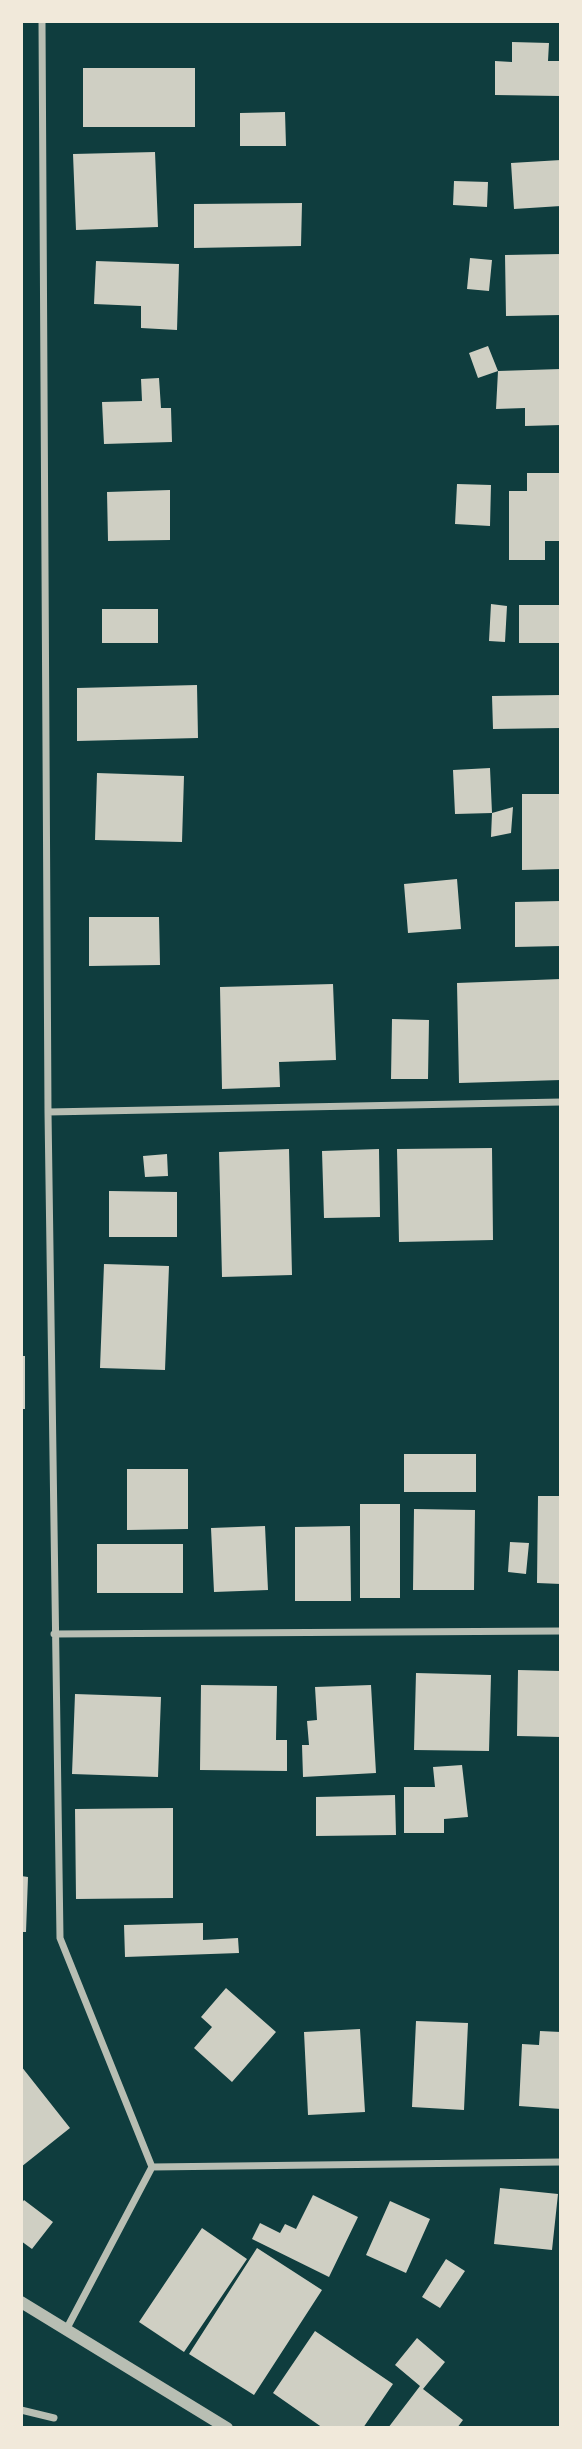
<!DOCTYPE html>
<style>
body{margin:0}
#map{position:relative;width:582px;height:2449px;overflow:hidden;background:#0f3d3e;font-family:Overpass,sans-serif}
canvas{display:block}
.frame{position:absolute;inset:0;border:23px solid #f1e9da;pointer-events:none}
</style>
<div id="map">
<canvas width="582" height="2449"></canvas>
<div class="frame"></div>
</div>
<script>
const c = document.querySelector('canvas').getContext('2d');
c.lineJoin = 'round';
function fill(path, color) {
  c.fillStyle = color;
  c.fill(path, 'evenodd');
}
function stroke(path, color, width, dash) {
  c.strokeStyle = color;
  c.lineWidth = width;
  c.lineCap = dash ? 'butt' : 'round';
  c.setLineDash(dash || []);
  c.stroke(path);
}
fill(new Path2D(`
 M512,42L549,43L548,61H561V96L495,95V61L512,62Z
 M83,68H195V127H83Z
 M285,112L286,146H240V113Z
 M155,152L158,227L76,230L73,154Z
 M561,160V206L514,209L511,163Z
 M454,181L488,182L487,207L453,205Z
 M302,203L301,246L194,248V204Z
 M561,254V315L506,316L505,255Z
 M470,258L492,260L489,291L467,289Z
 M96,261L179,264L177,330L141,328V306L94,304Z
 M488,346L498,371L478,378L469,353Z
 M561,369V425L525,426V408L496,409L498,371Z
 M159,378L161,408H171L172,442L104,444L102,402L142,401L141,379Z
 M527,473H561V541H545V560H509V491H527Z
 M457,484L491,485L490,526L455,524Z
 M170,490V540L108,541L107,492Z
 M491,604L507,606L505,642L489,641Z
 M519,605H561V643H519Z
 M102,609H158V643H102Z
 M197,685L198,738L77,741V688Z
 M561,695V728L493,729L492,696Z
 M490,768L492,813L455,814L453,770Z
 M97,773L184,776L182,842L95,840Z
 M522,794H561V869L522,870Z
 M513,807L511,833L491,837L492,813Z
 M457,879L461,929L408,933L404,884Z
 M561,901V946L515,947V902Z
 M89,917H159L160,965L89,966Z
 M561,979V1080L459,1083L457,983Z
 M333,984L336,1060L279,1062L280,1087L222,1089L220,987Z
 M392,1019L429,1020L428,1079H391Z
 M492,1148L493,1240L399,1242L397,1149Z
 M289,1149L292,1275L222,1277L219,1152Z
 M379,1149L380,1217L324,1218L322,1151Z
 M167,1154L168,1176L145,1177L143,1156Z
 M109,1191L177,1192V1237H109Z
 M104,1264L169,1266L165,1370L100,1368Z
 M21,1356H25V1409H21Z
 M404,1454H476V1492H404Z
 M127,1469H188V1529L127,1530Z
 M538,1496H561V1584L537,1583Z
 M360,1504H400V1598H360Z
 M414,1509L475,1510L474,1590H413Z
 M265,1526L268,1590L214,1592L211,1528Z
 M350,1526L351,1601H295V1527Z
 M510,1542L529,1543L526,1574L508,1572Z
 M97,1544H183V1593H97Z
 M518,1670L561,1671V1737L517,1736Z
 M416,1673L491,1675L489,1751L414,1750Z
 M201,1685L277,1686L276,1740H287V1771L200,1770Z
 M371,1685L376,1773L303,1777L302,1745H309L307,1721L317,1720L315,1687Z
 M75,1694L161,1697L158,1777L72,1774Z
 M462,1765L468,1817L444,1819V1833H404V1787H435L433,1767Z
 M395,1795L396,1835L316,1836V1797Z
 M173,1808V1898L76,1899L75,1809Z
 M21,1876L28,1877L26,1932H21Z
 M203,1923V1940L238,1938L239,1953L125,1957L124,1925Z
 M226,1988L276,2032L232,2082L194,2048L212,2027L201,2017Z
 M416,2021L468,2023L464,2110L412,2107Z
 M360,2029L365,2112L308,2115L304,2032Z
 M540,2031L561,2032V2109L519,2106L522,2044L539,2045Z
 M21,2066L70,2128L21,2167Z
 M500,2188L558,2194L552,2250L494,2244Z
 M313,2195L358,2217L329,2277L252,2239L260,2223L280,2233L285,2224L296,2229Z
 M24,2200L53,2222L32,2249L21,2241V2204Z
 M390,2201L430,2219L406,2273L366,2255Z
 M202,2228L247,2259L184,2352L139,2322Z
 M257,2248L322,2290L254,2395L189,2354Z
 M446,2259L465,2271L440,2308L422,2297Z
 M315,2331L393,2384L363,2428H323L273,2393Z
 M417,2338L445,2362L423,2389L463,2420L457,2428H388L420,2386L395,2365Z`), '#cfcfc3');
stroke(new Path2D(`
 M42,21L48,1112L60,1938L152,2167
 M48,1112L561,1102
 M54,1634L561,1631
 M152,2167L561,2162
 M66,2330L152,2167
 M21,2410L54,2418`), '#b8beb3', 7);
stroke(new Path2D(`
 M21,2302L227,2428`), '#b8beb3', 12);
</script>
